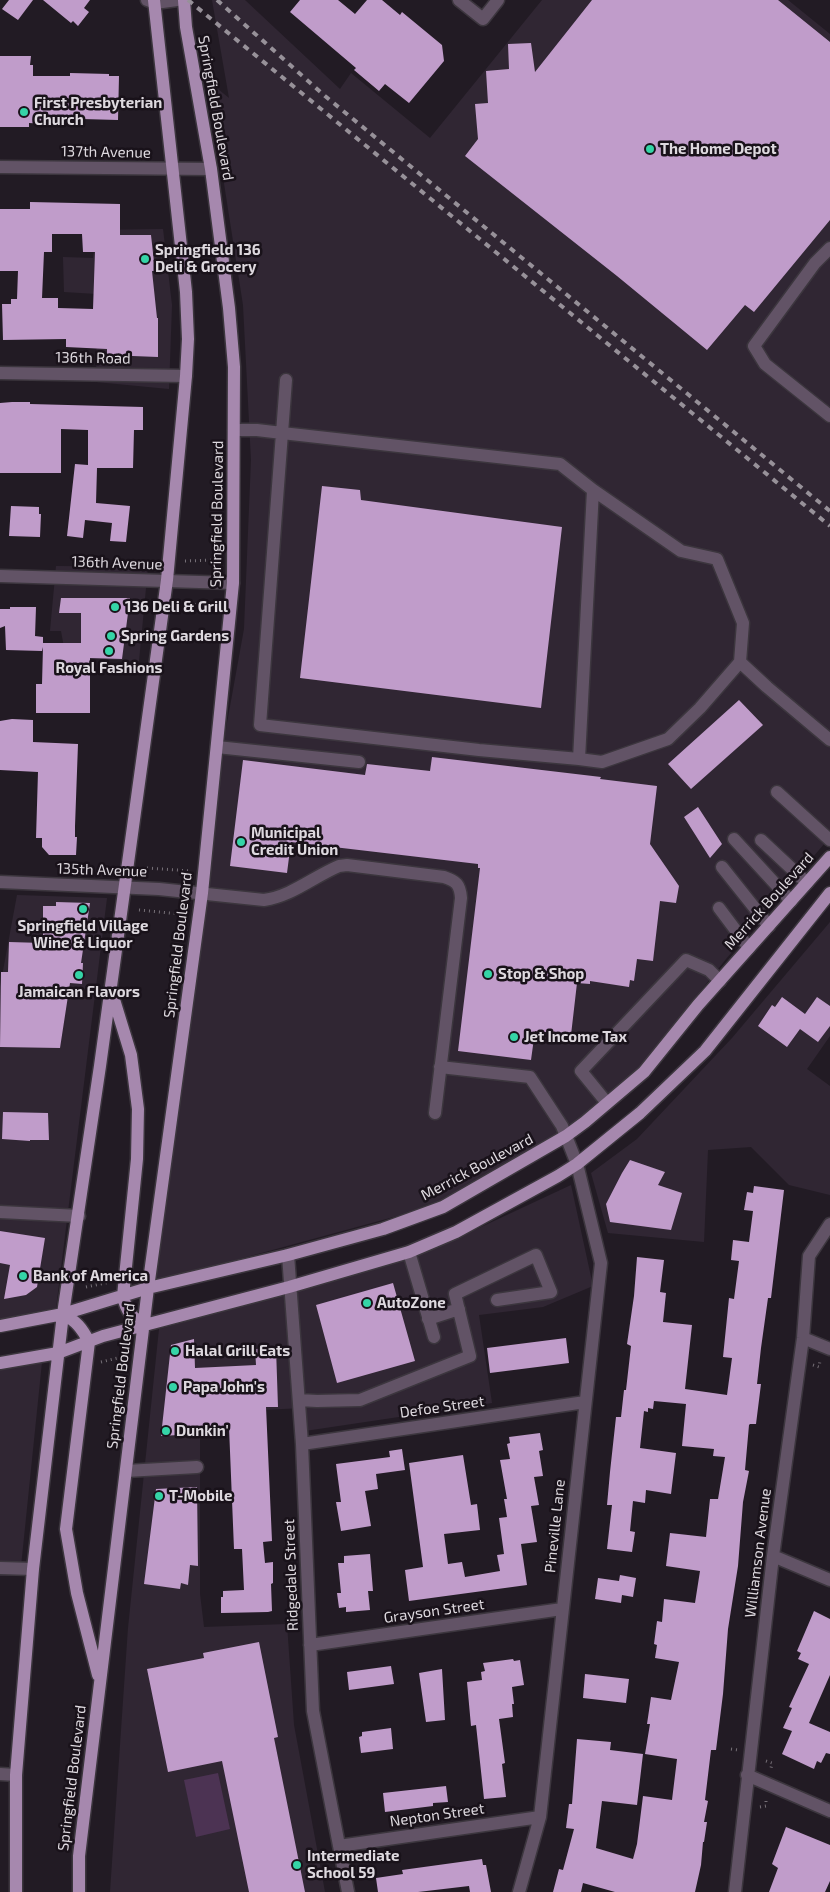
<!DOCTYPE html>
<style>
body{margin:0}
canvas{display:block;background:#221b24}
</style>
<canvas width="830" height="1892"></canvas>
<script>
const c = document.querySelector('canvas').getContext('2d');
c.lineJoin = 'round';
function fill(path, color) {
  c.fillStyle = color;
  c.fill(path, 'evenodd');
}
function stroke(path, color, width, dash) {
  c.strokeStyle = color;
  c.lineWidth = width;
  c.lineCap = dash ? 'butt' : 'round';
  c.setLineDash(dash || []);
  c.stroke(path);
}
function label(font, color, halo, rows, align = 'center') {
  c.font = font + ' "Exo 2",sans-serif';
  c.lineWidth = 5;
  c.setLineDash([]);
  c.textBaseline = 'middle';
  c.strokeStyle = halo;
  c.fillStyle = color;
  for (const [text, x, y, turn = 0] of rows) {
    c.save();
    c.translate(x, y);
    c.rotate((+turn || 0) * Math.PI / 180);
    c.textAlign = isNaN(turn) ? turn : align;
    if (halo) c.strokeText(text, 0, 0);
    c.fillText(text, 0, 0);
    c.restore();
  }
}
fill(new Path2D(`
 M212,0H245L340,89L351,73L430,138L542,0H788L830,34V837L726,959L640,1067L577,1121L533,1150L434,1206L155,1282L209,886L225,734L244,629L251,460L243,305L208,81L229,98Z
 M163,229L172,305L169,389L96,382L97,294L64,292L63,257L93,258L97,230Z
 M56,566L148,567L139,661L66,658L61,631H50Z
 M17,895L107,898L56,1308L0,1319V987Z
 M830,922V1036L807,1069L830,1086V1195L789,1185L751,1147L708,1150L704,1242L608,1233L591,1173L637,1139L732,1038Z
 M571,1185L593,1286L543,1307L479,1315L492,1403L305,1431L303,1408L200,1413V1594L204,1627L287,1624L294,1725L325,1892H110L128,1628L159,1329L297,1291L464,1235Z
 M42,1362L20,1576H0V1369Z`), '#302633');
fill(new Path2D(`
 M218,1773L230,1829L196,1837L184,1780Z`), '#4c3353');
fill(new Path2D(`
 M9,0H33L18,20L2,9Z
 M43,0H90L84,8L89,12L78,26L73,21L71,23Z
 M300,0H338L355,14L367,0H382L400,15L402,12L442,45L444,61L409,103L385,84L379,91L354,70L356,68L290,12Z
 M592,0H778L830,42V220L754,312L745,305L707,350L617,276L465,156L478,139L475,104L488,103L486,71L509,69L508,44L531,43L535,72Z
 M0,56H31L30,65H33V76H70V73L109,74V76H119L118,120L46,118V124L29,123V127H0Z
 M30,202L120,204V235H151L155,271H152L157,318H158V357L107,355V349L66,347V339L3,340L2,304H11V299H17L18,271H0V209H30ZM52,234H82L83,252H95L93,309L58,308V298H42L44,252H52Z
 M12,402H30V404L143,407V430H134L133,468H97L96,503L130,506L126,542L110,541L112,523L85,520L83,538L67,536L75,464L88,465V430L61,429V473H0V403Z
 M322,486L360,490L361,500L562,527L541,708L300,678Z
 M11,506L39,507V514H41L40,537L9,536Z
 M61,598H130L122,659L90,658V713H36V684H42L43,647L42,651L6,650L5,626L0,628V609H10V607H36L35,636L43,637V643H81V613H59Z
 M739,700L763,725L691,789L668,764Z
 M12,719L33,720V742L78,744L75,826V837H77L76,855H49L42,847V838H36L38,772L0,770V721Z
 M432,757L601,777L600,779L657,786L650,844L679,886L676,903L660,901L653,961L637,959L634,981L630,980L629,987L590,981V984L577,983L571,1035L535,1031L531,1060L458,1051L480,868H478V864L291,842L287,873L230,866L243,760L365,775L367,764L430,771Z
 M698,807L722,844L710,858L684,817Z
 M56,902L90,903L81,963H83L82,984L70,983L60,1048L0,1047L1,972H8L9,942L43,943V906H56Z
 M782,997L805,1014L817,997L830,1006V1026L818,1042L800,1029L787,1047L758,1026L772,1005L775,1007Z
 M3,1112L48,1113L49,1140H30V1141L2,1139Z
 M630,1160L665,1172L658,1185L682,1193L671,1230L610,1222L606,1204L622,1173Z
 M754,1186L784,1190L771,1298H768L761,1348L757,1384H761L756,1424H750L749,1425L745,1470L749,1471L743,1502L738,1566L728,1629L723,1694L716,1750H711L705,1800L708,1801L704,1822H707L704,1842H703L701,1865L695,1892H615L583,1883L581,1892H553L559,1869L563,1870L574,1829L566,1828L569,1804H572L577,1739L611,1742L610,1750L643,1754L637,1805L602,1801L596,1848L633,1859L637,1844L643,1796L672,1800L677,1759L645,1754L650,1724H647L651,1697L671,1700L679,1662L655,1658L657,1645L654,1644L657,1621L662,1622L664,1599L695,1603L700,1571L666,1566L670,1533L706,1537L710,1499H718L725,1457L713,1456L714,1449L682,1446L686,1404L654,1401L653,1409L648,1408V1412L644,1411L640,1448L676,1453L671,1494L646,1490L645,1503L633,1501L630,1531L635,1532L632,1552L607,1549L612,1505H607L610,1472L616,1417H621L624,1390H626L631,1346L627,1344L634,1296L637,1257L664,1260L660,1292L666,1293L663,1322L692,1325L685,1389L727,1395L732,1358L723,1357L729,1298L734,1299L739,1261L731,1260L733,1240L749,1242L753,1211L744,1210L747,1192L753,1193Z
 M0,1231L45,1238L37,1287L26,1295L4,1299L10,1265L0,1263Z
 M393,1283L415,1361L337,1383L316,1305Z
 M566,1338L569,1363L490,1373L487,1348Z
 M194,1339L195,1368L256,1365L255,1349L276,1348L278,1407H266L272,1541L263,1542L265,1563L273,1562V1583L271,1584L272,1611L268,1612L221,1613V1597H223V1591L244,1590L242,1549H234L229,1427L196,1428V1434L161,1436L171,1345Z
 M540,1433L543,1450L539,1451L543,1476L534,1477L539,1505L531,1506L537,1542L521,1544L527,1585L409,1601L405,1570L423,1567L409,1463L463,1455L471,1505L477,1504L480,1530L444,1534L448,1564L462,1562L465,1577L500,1571L497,1555L504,1554L499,1518L507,1517L504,1499H507L500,1460L510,1459L507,1444L510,1443L509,1437Z
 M402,1449L405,1470L376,1474L378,1489L365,1491L371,1526L341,1531L336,1502H341L336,1464L390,1457L389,1451Z
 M197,1487L198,1566L190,1565L188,1585L181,1583L180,1589L144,1584L156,1489Z
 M370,1554L373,1591H368L370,1610L346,1612V1607L339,1608L337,1593H341L338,1563H344V1556Z
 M620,1575L636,1578L633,1597L622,1595L621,1603L595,1599L598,1578L619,1581Z
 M814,1611L830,1619V1675L809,1723L830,1732V1754L826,1753L821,1763L817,1761L814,1769L782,1754L792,1731L783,1728L792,1708L789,1707L809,1664L798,1659L801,1653L797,1651Z
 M259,1642L278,1737L274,1738L305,1892H249L222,1761L168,1772L147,1669L204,1658L203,1653Z
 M513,1659L514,1661L520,1660L524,1685L512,1687L514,1704H512L513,1717L499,1719L505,1763L502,1764L506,1797L484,1799L476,1725L471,1726L467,1682L482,1680L481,1672L485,1671L483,1663Z
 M391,1666L394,1684L349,1690L347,1672Z
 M442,1669L445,1720L426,1722L419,1673Z
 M585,1674L629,1679L626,1703L583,1698Z
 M391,1728L393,1749L361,1753L359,1737L362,1736V1732Z
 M446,1786L448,1802L433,1803V1806L385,1812L383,1793Z
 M786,1827L830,1845V1881L825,1892H769L778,1868L772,1864Z
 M482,1859L483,1865H486L491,1892H470L469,1886L418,1892H378L376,1878L403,1874L402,1870Z`), '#c09cca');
const minor = new Path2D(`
 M147,0L155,3L177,0
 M459,0L483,19L498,0
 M0,167L211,169
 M830,248L815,263L754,346L765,364L830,416
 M0,373L186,376
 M234,430H257L282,433L560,464L593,490L579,759L479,750L260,725L286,380
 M0,576L233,583
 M740,662L767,687L830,740
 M217,747L359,762
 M579,759L602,762L668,739L700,708L740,662L743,623L717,559L681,551L593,490
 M777,792L830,840
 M734,839L791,901
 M761,840L807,883
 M722,867L769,926
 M0,882L159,889L264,900C292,896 313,877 339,866L347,865L444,877C456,881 460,884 461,898L435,1113
 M719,908L749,948
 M440,1067L530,1077L562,1126L577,1164L601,1263L540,1817L519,1892
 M607,1103L581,1071L686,960L709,970L720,981
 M0,1212L79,1216
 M409,1252L434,1337
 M288,1255L302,1444L313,1711L348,1892
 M428,1319L459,1309
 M803,1338L830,1349
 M299,1400L317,1401L360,1400L470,1356L455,1294L536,1255L551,1292L497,1300
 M302,1444L585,1402
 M126,1471L197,1467
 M773,1556L830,1580
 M0,1568L33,1569
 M310,1645L562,1609
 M0,1774L16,1775
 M747,1775L830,1811
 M339,1846L540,1817
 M735,1892L773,1556L803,1338L809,1256L830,1224`);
const major = new Path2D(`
 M112,993L131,1055L138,1109L137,1159L123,1296C126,1311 131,1317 145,1325
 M63,1314C76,1321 82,1328 89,1342L66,1529L77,1593L98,1675
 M0,1326L63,1314L148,1288L288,1255L383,1229L443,1207L566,1136L585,1122L644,1072L698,1005L830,857
 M0,1363L58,1353L103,1336L289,1287L409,1252L456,1232L558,1176L577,1164L640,1113L705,1051L830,893
 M16,1892V1775L33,1569L63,1314L100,1066L167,580L186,376L188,339L186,292L154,0
 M79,1892V1856L148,1288L202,893L233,583L234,367L229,308L211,169L186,27L184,0`);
stroke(minor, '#3c363e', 15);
stroke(major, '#3c363e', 15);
stroke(new Path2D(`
 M185,561L216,560
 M180,603L212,607
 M147,868L191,871
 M139,910L180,914
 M86,1287L110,1282
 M101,1362L126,1356
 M813,1365L819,1367L820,1361
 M731,1749L738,1750
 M766,1761L772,1763L771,1768
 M760,1807L766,1806V1801`), '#756f76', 3, [1, 4]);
stroke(minor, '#625366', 12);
stroke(major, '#a688ae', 12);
stroke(new Path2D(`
 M188,0L830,526
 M217,0L325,96L830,511`), '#979199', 4, [6, 6]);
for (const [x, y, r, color] of [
 [24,112,5,"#35d4a7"],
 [650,149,5,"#35d4a7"],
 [145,259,5,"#35d4a7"],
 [115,607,5,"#35d4a7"],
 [111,636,5,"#35d4a7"],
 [109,651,5,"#35d4a7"],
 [241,842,5,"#35d4a7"],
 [83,909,5,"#35d4a7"],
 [488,974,5,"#35d4a7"],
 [79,975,5,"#35d4a7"],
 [514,1037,5,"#35d4a7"],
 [23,1276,5,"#35d4a7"],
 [367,1303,5,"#35d4a7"],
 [175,1351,5,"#35d4a7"],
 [173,1387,5,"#35d4a7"],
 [166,1431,5,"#35d4a7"],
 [159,1496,5,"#35d4a7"],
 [297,1865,5,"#35d4a7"]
]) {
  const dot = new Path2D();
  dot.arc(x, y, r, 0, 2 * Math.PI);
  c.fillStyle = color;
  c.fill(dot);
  stroke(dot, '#19121a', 2);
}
label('bold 15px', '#ded9df', '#19121a', [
 ["First Presbyterian",34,103],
 ["Church",34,120],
 ["The Home Depot",660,149],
 ["Springfield 136",155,250],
 ["Deli & Grocery",155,267],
 ["136 Deli & Grill",125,607],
 ["Spring Gardens",121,636],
 ["Royal Fashions",109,668,"center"],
 ["Municipal",251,833],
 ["Credit Union",251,850],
 ["Springfield Village",83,926,"center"],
 ["Wine & Liquor",83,943,"center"],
 ["Stop & Shop",498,974],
 ["Jamaican Flavors",79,992,"center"],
 ["Jet Income Tax",524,1037],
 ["Bank of America",33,1276],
 ["AutoZone",377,1303],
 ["Halal Grill Eats",185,1351],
 ["Papa John's",183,1387],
 ["Dunkin'",176,1431],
 ["T-Mobile",169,1496],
 ["Intermediate",307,1856],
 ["School 59",307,1873]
], 'left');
label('15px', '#ded9df', '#19121a', [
 ["Springfield Boulevard",216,108,80],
 ["137th Avenue",106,152,1],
 ["136th Road",93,358,1],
 ["Springfield Boulevard",217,514,-89],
 ["136th Avenue",117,563,2],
 ["135th Avenue",102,870,2],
 ["Merrick Boulevard",769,901,-48],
 ["Springfield Boulevard",178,945,-83],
 ["Merrick Boulevard",477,1167,-28],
 ["Springfield Boulevard",121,1376,-83],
 ["Defoe Street",442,1407,-8],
 ["Pineville Lane",555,1526,-84],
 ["Williamson Avenue",758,1553,-83],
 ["Ridgedale Street",291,1575,-92],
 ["Grayson Street",434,1611,-8],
 ["Springfield Boulevard",72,1778,-83],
 ["Nepton Street",437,1815,-8]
]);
</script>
